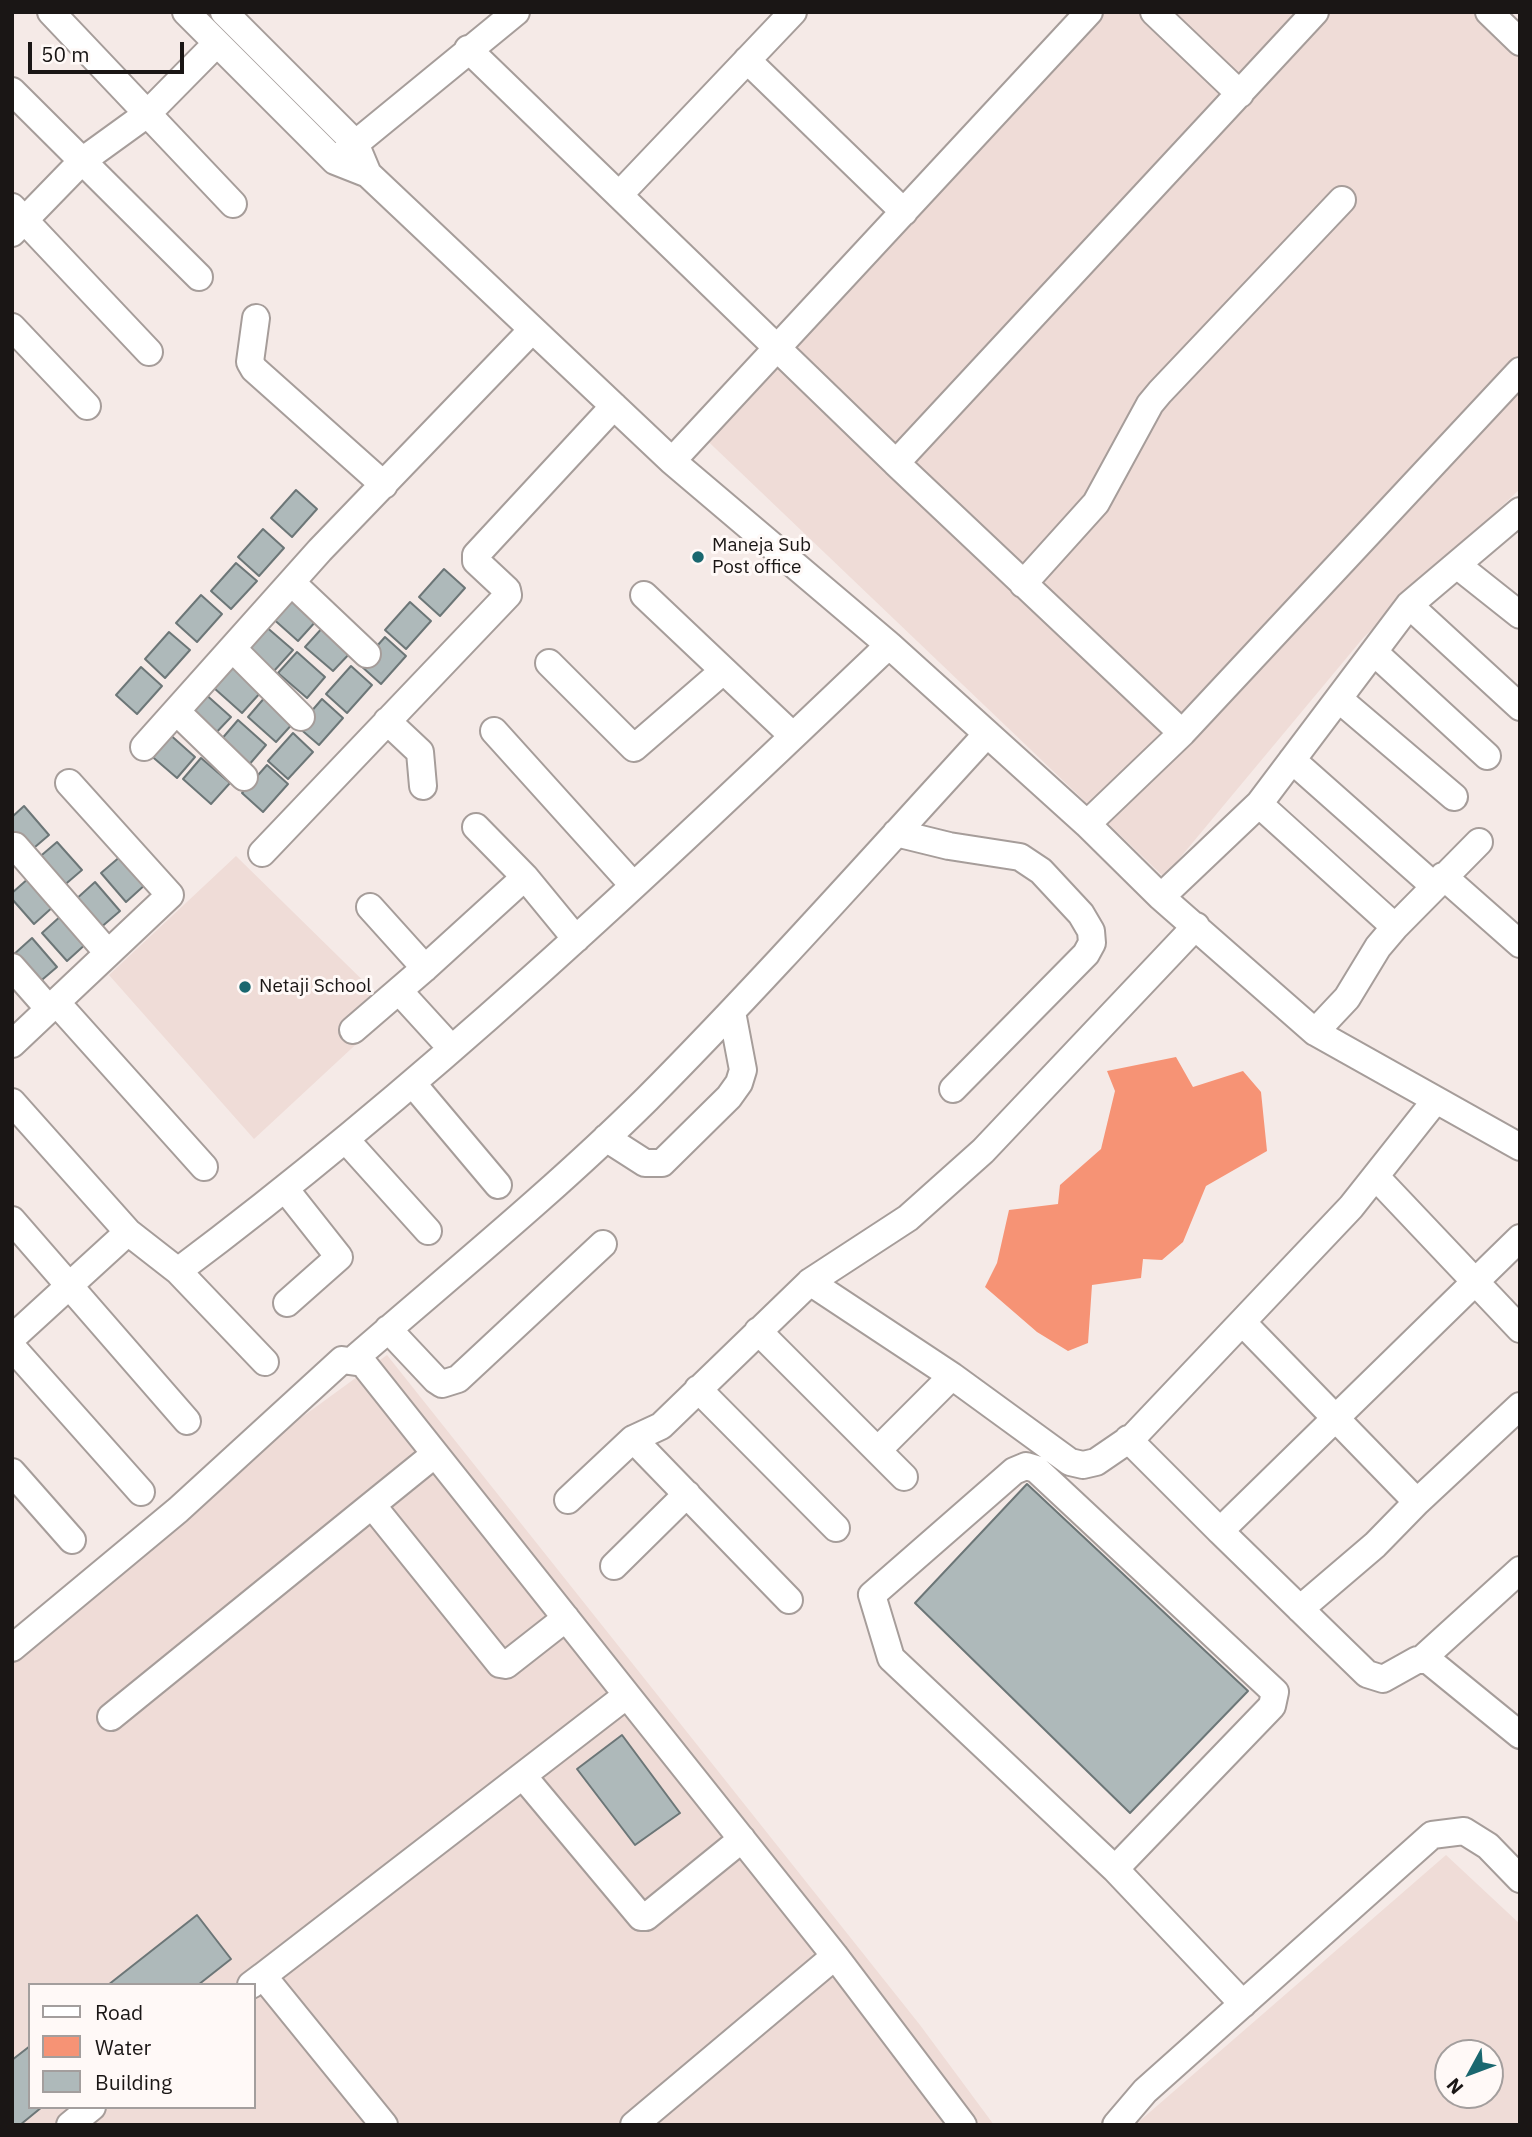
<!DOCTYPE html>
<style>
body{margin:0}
#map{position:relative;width:1532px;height:2137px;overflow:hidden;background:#f5eae7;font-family:"IBM Plex Sans",sans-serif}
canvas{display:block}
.frame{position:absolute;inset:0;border:14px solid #1a1615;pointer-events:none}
.legend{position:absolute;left:28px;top:1983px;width:228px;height:126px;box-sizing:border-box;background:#fff9f7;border:2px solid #a39e9d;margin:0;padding:9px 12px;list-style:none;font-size:21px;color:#1a1615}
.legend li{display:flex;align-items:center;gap:14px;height:35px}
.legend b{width:35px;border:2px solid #a39e9d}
.north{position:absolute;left:1434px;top:2039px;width:70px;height:70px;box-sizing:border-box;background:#fff9f7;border:2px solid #a39e9d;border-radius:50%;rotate:229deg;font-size:19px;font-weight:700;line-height:28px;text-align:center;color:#1a1615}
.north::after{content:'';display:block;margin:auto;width:24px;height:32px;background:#1a676f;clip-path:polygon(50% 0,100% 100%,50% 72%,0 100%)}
.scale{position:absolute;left:28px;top:42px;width:156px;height:32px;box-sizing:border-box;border:4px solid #1a1615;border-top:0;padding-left:9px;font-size:21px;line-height:24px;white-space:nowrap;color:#1a1615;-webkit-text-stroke:5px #fff9f7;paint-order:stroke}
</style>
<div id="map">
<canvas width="1532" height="2137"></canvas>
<div class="frame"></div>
<ul class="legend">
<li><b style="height:9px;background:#fff"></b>Road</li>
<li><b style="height:19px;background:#f69375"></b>Water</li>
<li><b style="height:19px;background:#aeb9ba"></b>Building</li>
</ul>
<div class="north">N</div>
<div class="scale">50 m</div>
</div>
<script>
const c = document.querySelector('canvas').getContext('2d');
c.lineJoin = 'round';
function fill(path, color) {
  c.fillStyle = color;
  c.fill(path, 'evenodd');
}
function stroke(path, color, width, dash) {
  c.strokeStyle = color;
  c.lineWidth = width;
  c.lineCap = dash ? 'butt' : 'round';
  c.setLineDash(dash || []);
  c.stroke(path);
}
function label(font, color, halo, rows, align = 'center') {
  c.font = font + ' "IBM Plex Sans",sans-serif';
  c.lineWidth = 6;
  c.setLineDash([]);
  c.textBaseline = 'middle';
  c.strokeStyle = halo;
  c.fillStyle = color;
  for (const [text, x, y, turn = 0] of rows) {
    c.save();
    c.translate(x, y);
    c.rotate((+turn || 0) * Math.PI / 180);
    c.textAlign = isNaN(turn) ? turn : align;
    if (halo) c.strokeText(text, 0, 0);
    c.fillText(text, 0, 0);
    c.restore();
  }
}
fill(new Path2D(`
 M1076,12H1506L1520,25V489L1364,637L1164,877L693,427Z
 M236,856L393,1010L254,1139L109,975Z
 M387,1355L920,2025L994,2125H12V1629ZM30,1985H254V2107H30Z
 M1446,1855L1520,1924V2125H1135ZM1448,2053H1490V2095H1448Z`), '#efdcd7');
fill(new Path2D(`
 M1176,1057L1193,1087L1243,1071L1261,1092L1267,1151L1206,1186L1183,1242L1162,1260L1143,1259L1141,1278L1092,1285L1088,1343L1068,1351L1037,1332L985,1287L997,1263L1009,1210L1058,1204L1060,1185L1101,1149L1115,1091L1107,1071Z`), '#f69375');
const building = new Path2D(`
 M296,490L317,509L292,537L271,518Z
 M263,529L284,548L259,576L238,557Z
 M236,563L257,581L231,609L211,591Z
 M444,569L465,588L440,616L419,597Z
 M201,595L222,614L197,642L176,623Z
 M289,595L317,620L298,641L270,616Z
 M410,602L431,621L406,649L385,630Z
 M264,625L293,650L274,671L246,646Z
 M324,626L352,651L333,671L305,647Z
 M169,632L190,650L165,678L145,659Z
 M385,637L406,656L381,684L360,665Z
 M297,652L325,677L307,698L278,673Z
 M233,666L261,692L242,713L214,688Z
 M351,666L372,685L347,713L326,694Z
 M141,667L162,686L137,714L116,695Z
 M203,692L231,717L212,737L184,712Z
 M266,696L295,721L276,742L248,717Z
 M322,699L343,718L319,745L298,727Z
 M238,720L266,745L248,766L220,741Z
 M167,732L195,757L177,778L148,753Z
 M293,733L313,752L288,779L268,761Z
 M201,758L230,783L211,804L183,779Z
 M267,765L288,784L263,812L242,793Z
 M24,806L49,835L28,853L12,835V817Z
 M57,842L82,870L61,888L36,860Z
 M122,855L147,883L126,902L101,873Z
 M30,877L55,905L34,924L12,899V893Z
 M95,882L120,911L99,929L74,901Z
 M63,914L88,942L67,961L42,933Z
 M32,938L57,967L36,985L12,956Z
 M1027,1484L1248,1691L1130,1813L915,1603Z
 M622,1735L680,1813L635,1845L577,1769Z
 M197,1915L231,1959L198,1985H108Z
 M30,2046V2107H42L20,2125H12V2060Z`);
fill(building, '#aeb9ba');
stroke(building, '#6c7677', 2);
const minor = new Path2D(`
 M51,12L233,204
 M186,12L335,161L368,174
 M224,12L355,143L368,174L672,461L889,645L1087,824L1161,897L1315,1032L1520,1147
 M1154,12L1240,94
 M1489,12L1520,42
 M468,49L896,463
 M747,60L904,212
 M12,91L199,277
 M344,153L516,12
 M619,195L793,12
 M12,207L149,352
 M12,233L82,161L147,114L217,43
 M256,318L250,362L254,369L384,485
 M12,327L87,406
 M672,461L1089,12
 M1457,565L1520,615
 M292,583L367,654
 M1023,584L1096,503L1150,404L1160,392L1342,200
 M644,595L793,736
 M1409,605L1520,707
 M233,649L301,717
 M1375,653L1487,756
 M549,663L634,748L723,671
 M1340,700L1454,797
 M177,712L244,777
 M387,721L420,752L423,786
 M494,731L633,885
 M1182,733L896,463L1315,12
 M144,747L320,550L531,331
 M1292,760L1433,885
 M1259,804L1395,927
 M1087,824L1182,733L1520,371
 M476,827L525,877L576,939
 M896,833L949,846L1020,857L1041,871L1081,914L1091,931L1092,943L1086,954L953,1089
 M15,846L108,953
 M262,853L508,595L507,590L476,561V555L614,406
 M1443,876L1520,944
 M1161,897L1259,804L1409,605L1520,511
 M370,907L425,968L525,877
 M1196,926L983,1151L908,1218L810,1282L952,1376L1070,1462L1083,1465L1096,1462L1134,1436L1351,1207L1435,1101
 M12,967L49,1009
 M399,991L452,1049
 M56,1002L204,1167
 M353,1030L425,968
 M1315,1032L1347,998L1378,947L1395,927L1479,842
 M12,1044L170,895L69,783
 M413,1084L498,1185
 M12,1102L128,1232
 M606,1138L645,1163H662L729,1097L739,1083L743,1070L732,1012
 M346,1140L428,1231
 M1376,1177L1520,1329
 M286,1190L339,1257L287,1303
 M12,1220L187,1421
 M178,1271C431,1082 660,863 889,645
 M1243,1323L1417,1502L1520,1406
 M388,1329L436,1380L442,1384L458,1379L603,1244
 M758,1331L904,1477
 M12,1338L128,1232L178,1271L265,1362
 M12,1347L141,1492
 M353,1360C452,1274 554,1191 647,1099C764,981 875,856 987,734
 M698,1389L836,1528
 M633,1439L789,1600
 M1128,1439L1220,1531L1520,1238
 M887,1441L952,1376
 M12,1472L72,1540
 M568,1500L633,1439L661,1426L810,1282
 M372,1505L435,1454
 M1220,1531L1367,1674L1383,1679L1417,1660H1428L1520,1735
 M614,1566L687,1494
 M1300,1609L1375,1545L1417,1502
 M12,1648L178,1510L342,1360L363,1363L627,1695
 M1422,1659L1520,1570
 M111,1717L372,1505L500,1664L506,1665L566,1618
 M523,1776L641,1917H646L742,1839
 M1115,1869L1272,1706L1275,1692L1036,1469L1026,1466L1014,1471L872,1595L891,1658L1115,1869L1243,2004
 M263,1976L627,1695L835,1956L963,2125
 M251,1985L263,1976L384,2125
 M70,2125L92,2107
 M634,2125L835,1956
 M1116,2125L1145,2091L1432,1835L1464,1831L1488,1846L1520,1879`);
stroke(minor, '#a69d9a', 30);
stroke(minor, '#fff', 26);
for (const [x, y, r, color] of [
 [698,557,7,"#1a676f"],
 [245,987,7,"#1a676f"]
]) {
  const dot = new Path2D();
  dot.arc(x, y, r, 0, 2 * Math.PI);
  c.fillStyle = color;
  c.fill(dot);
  stroke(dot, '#fff9f7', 2.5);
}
label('19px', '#1a1615', '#fff9f7', [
 ["Maneja Sub",712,546],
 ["Post office",712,568],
 ["Netaji School",259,987]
], 'left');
</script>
